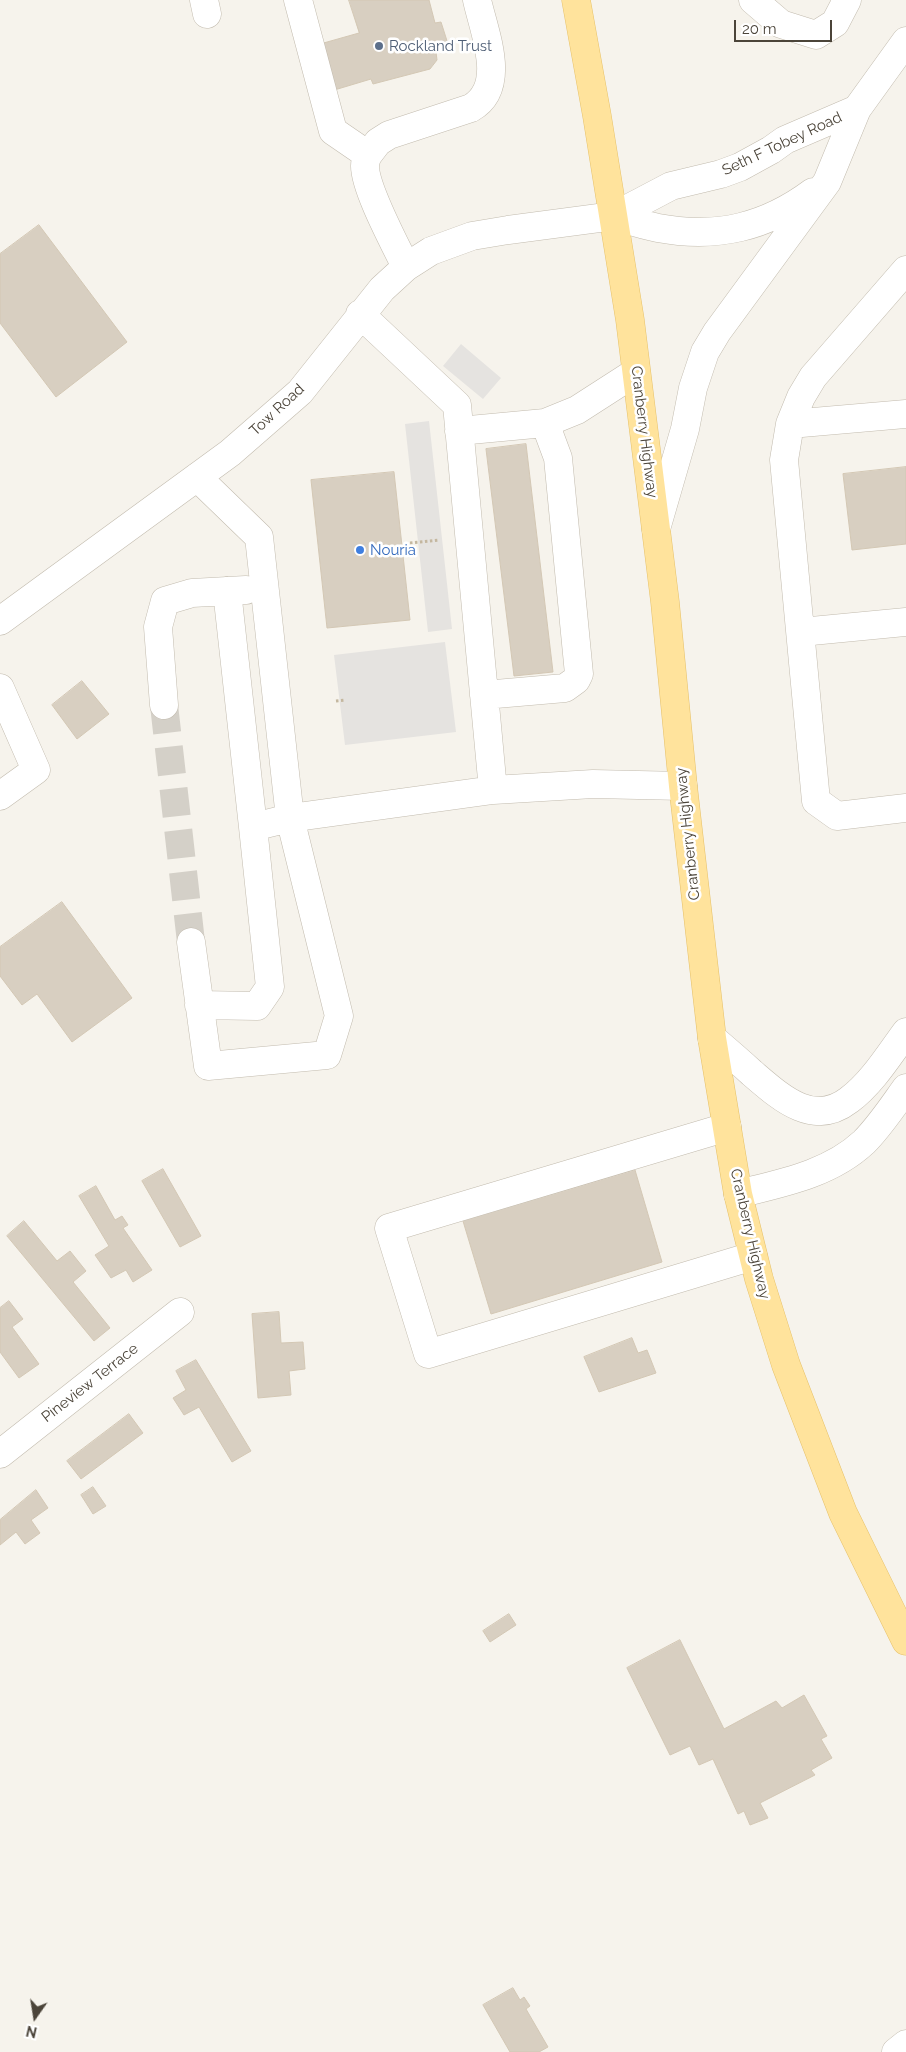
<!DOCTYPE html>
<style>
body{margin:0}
#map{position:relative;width:906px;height:2052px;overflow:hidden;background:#f6f3ec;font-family:Raleway,sans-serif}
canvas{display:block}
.north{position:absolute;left:10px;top:1992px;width:50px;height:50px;-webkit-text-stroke:4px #fff;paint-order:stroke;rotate:193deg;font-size:14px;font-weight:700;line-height:20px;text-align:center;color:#4b4439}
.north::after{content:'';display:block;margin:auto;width:18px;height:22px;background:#4b4439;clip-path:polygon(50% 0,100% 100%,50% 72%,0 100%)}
.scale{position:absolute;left:734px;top:20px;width:98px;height:22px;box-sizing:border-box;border:2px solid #4b4439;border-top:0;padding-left:6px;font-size:15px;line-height:18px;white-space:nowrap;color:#4b4439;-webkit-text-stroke:4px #fff;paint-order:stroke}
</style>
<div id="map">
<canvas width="906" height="2052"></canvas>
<div class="north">N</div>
<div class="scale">20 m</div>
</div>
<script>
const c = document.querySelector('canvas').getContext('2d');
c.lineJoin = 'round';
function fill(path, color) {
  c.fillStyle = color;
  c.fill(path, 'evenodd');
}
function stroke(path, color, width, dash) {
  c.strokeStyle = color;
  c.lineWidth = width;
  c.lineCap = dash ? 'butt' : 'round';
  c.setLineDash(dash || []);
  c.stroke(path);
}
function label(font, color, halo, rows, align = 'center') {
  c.font = font + ' Raleway,sans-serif';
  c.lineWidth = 5;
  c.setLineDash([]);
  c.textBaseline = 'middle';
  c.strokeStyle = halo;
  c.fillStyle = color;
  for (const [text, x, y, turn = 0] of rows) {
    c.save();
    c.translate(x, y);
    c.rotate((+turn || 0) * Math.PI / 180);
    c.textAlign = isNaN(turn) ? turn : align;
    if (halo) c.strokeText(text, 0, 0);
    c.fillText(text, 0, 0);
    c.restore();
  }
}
fill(new Path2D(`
 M461,344L501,378L483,399L443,366Z
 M429,421L452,629L428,632L405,424Z
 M445,642L456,732L345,745L334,655Z`), '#e5e3e0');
const building = new Path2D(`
 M349,0H429L435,23L441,22L448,44L431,48L436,52L437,60L430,69L373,84L371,79L331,91L320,44L359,33Z
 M39,225L127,342L56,397L0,323V254Z
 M526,444L553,672L514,676L486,449Z
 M906,467V544L852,550L843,474Z
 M394,472L410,620L327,628L311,480Z
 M82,681L109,714L77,739L52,705Z
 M62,902L132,998L72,1042L37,994L22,1005L0,976V947Z
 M163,1169L201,1236L180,1247L142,1181Z
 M635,1170L662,1262L491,1314L463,1221Z
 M96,1186L115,1220L122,1216L128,1225L123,1228L152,1270L133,1282L126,1270L111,1278L95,1255L109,1246L79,1196Z
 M24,1221L57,1261L70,1251L86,1271L73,1282L110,1328L94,1341L7,1236Z
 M9,1301L23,1319L12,1327L39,1364L19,1378L0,1352V1308Z
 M279,1312L281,1343L303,1342L305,1369L289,1371L291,1395L258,1398L252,1314Z
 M632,1338L638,1353L647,1350L656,1373L599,1392L584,1357Z
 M196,1360L251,1451L232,1462L199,1407L184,1415L173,1398L186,1390L176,1371Z
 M129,1414L143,1433L81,1479L67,1461Z
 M93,1487L106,1506L93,1514L81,1495Z
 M36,1490L48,1508L31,1520L40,1533L25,1544L16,1532L0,1545V1520Z
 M509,1614L516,1625L490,1642L483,1631Z
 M680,1640L724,1729L776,1701L782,1708L804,1695L827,1736L821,1739L832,1758L811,1770L815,1775L760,1803L768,1818L750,1825L744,1811L738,1814L713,1759L699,1765L690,1746L670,1755L627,1668Z
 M513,1988L520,2000L524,1997L530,2006L526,2009L548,2047L539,2052H510L483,2005Z`);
fill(building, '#d8cfc1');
stroke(building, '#d3c7b4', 1);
stroke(new Path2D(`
 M164,705L191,942`), '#d4d0c8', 28, [28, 14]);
const minor = new Path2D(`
 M204,0L207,14
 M298,0L333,131L368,155C366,159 365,163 365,166C365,189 395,244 406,267
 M753,0L781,24L816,35L835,23L847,0
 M368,155L378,142L389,135L471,108C508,87 484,32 477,0
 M614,216C628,220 643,225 658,228C717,239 766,227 813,192
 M360,314L457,405L493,790L593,784L683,786
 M906,414L790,424L784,460L816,801L837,816L906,808
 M790,424L801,397L813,377L906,270
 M459,431L545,423L577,410L636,372
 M656,529L685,429L693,388L705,352L717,332L827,182L857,109L906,41
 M227,591L253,827L290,818L493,790
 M0,621L230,453L300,392L382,289L406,267L431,251L472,236L508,230L614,216L671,186L721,174L740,167L771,150L785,140L857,109
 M801,632L906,622
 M0,688L36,770L0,796
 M484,695L565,688L576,680L579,674L558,458L545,423
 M164,705L158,627L165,601L192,593L246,590
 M191,942L208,1066L327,1055L339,1016L290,818L259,537L197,477
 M199,1005L257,1006L270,987L253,827
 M712,1038C725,1049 739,1061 752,1073C780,1097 813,1128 849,1100C872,1083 889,1055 906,1032
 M727,1127L389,1228L428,1354L753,1256
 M738,1194C782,1183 830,1174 864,1142C880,1126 893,1106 906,1088
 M0,1454L180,1312
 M896,2052L906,2044`);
const major = new Path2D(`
 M576,0L597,116L630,320L665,602L683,786L712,1038L738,1194L759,1279L786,1365L843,1513L906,1641`);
stroke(minor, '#c2bbae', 29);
stroke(major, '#e6c16a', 29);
stroke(new Path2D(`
 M410,543L439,540
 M336,701L345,700`), '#c4b79f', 3, [2.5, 2.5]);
stroke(minor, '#fff', 28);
stroke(major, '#ffe39c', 28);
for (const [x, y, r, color] of [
 [379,46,5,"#5c6f8a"],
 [360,550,5,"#3f7fe0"]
]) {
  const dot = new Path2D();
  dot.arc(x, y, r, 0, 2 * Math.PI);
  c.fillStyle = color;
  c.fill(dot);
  stroke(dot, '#fff', 2);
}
label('15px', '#4e5e75', '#fff', [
 ["Rockland Trust",389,46]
], 'left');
label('15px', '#4b4439', '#fff', [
 ["Seth F Tobey Road",782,144,-25],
 ["Tow Road",277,410,-43],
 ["Cranberry Highway",644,432,83],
 ["Cranberry Highway",688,834,-96],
 ["Cranberry Highway",750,1234,77],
 ["Pineview Terrace",90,1383,-38]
]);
label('15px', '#366cbe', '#fff', [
 ["Nouria",370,550]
], 'left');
</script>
